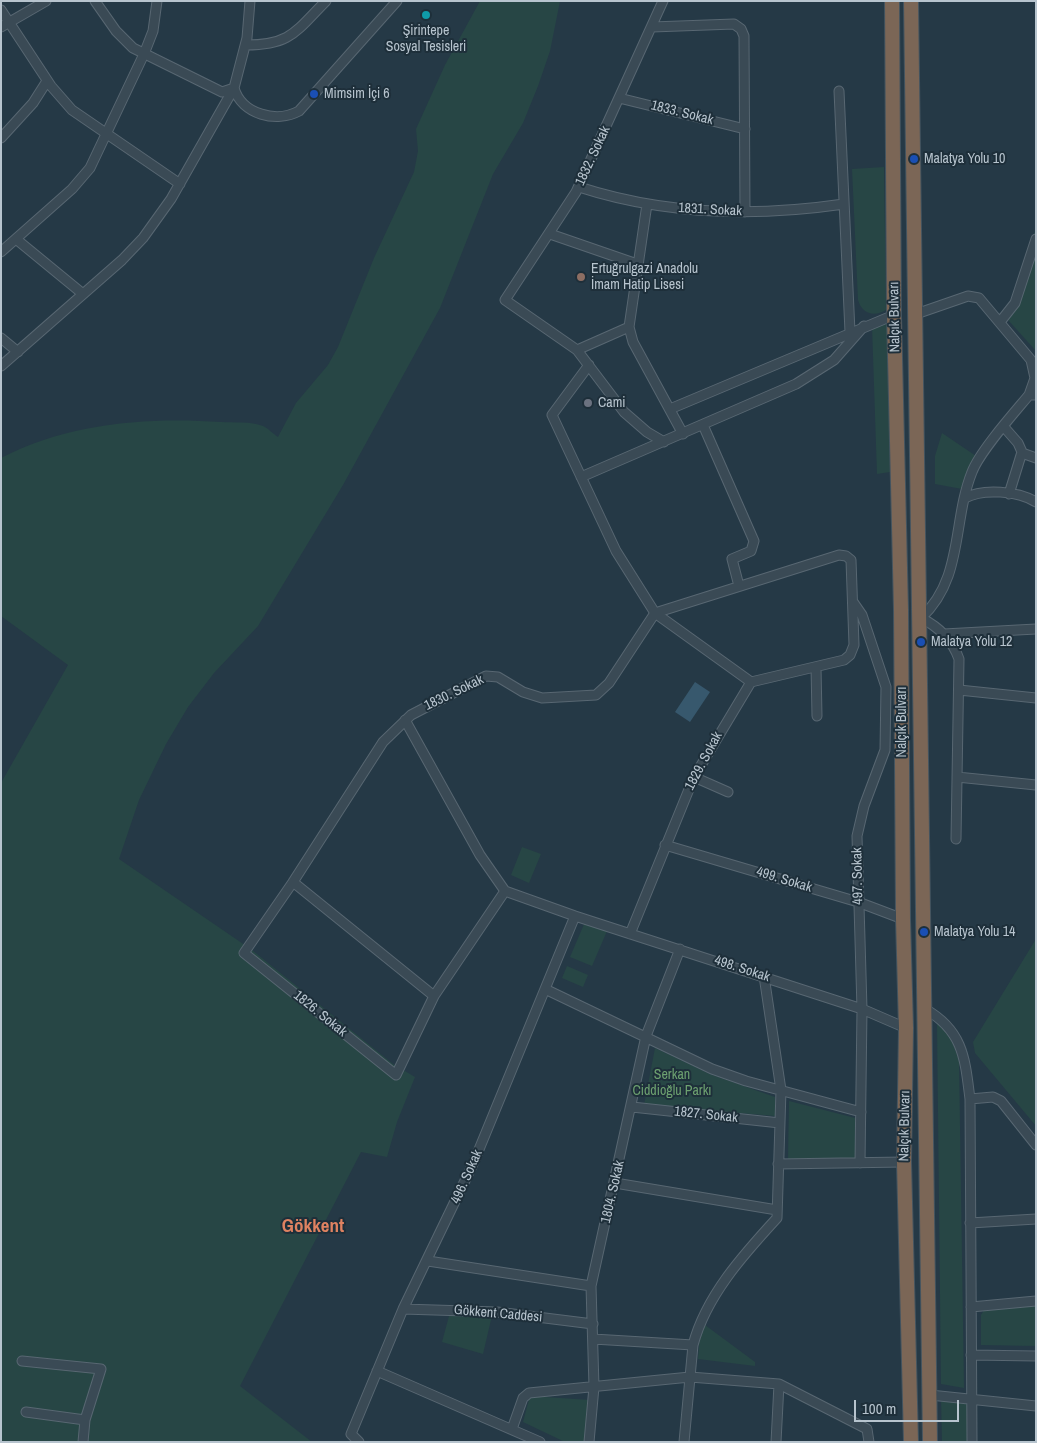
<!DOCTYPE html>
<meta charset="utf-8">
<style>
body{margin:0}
#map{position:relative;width:1037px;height:1443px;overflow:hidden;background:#253946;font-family:"Archivo Narrow",sans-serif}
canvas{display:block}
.frame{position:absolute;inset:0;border:2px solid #b7c4ce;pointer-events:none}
.scale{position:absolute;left:854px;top:1400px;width:105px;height:22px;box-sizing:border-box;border:2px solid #b7c4ce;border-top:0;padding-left:6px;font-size:15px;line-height:18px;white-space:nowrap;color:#b7c4ce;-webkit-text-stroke:4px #1e2f3a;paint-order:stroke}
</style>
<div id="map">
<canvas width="1037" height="1443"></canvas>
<div class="frame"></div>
<div class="scale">100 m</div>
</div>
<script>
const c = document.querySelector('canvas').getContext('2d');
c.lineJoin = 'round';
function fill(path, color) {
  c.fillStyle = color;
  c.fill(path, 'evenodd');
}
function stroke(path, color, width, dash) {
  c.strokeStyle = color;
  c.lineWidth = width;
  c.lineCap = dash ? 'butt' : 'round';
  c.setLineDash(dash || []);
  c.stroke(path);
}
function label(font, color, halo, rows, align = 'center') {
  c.font = font + ' "Archivo Narrow",sans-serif';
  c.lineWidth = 4;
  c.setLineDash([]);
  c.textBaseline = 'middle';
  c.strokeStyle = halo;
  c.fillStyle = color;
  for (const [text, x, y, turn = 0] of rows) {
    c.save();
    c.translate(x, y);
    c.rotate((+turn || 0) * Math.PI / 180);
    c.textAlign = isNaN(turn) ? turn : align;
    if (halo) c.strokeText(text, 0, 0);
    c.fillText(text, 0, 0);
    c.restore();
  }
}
fill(new Path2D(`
 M480,1H560L550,51L538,86L523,123L493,174L440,308L343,485L258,626L214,673L188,707L166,744L139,800L119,859L252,950L393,1064L415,1077L397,1122L387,1157L361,1152L240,1386L312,1442H1V783L68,665L1,616V458C69,423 146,417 221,422C233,423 251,421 263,426C268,428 273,434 278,437L296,403L328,365L338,347L374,258L414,172L418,151L416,129L445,65Z
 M884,167L886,310C874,317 862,314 858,300L852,169Z
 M1036,228V351L1009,321L1007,308L1013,302Z
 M888,321L890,472L877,474L872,326Z
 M942,433L976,456L962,489L935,484V456Z
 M522,847L541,854L529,883L511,875Z
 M585,922L607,931L592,966L570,957Z
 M1036,939V1126L975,1053L973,1042Z
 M567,966L588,975L583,987L562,978Z
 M937,1022L951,1037L959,1061L964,1388L941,1384Z
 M655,1048L712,1075L775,1097V1116L644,1105Z
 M789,1101L859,1119L856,1159H788Z
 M452,1305L494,1307L483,1354L442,1342Z
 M1036,1305V1346L981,1345V1315L984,1310Z
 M701,1322L755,1362V1366L698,1359Z
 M530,1396L590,1400L586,1442H565L523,1422Z
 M941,1398L969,1402V1442H942Z`), '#274645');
fill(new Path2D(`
 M695,682L710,692L690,722L675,712Z`), '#37586d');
const minor = new Path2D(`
 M95,1L116,31L133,48L222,92L234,88
 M250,1L247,38L234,88C242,115 277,123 299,111L397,1
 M663,1L576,192L505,300L577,350L624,412L647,432L664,442
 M1,10L51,86L72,110L180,184
 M1,27L46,1
 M652,27L734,24L741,29L744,36L745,212
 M246,45C291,45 296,31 326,1
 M839,91L850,332
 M619,98L745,129
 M1,138L33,103L47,81
 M579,187C665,215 755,217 844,204
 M647,204L629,327L633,342L683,434
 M550,234L637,264
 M16,239L83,294
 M1,252L72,189L90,168L144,54L153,31L157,1
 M916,314L968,296L979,298L1031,360L1035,378L1029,395
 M1000,322L1015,303L1036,239
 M1,338L18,352
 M577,350L629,327
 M589,365L552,415L616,551L655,613L751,682
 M1,366L122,260L143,238L171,199L234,88
 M670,409L894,315
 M703,425L754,541L751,551L732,559L739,586
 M1004,427L1018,443L1022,452L1009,494
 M1022,453L1036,458
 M581,477L796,384L834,360L864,326
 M965,498C983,488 1018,491 1036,502
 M853,602L862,615L886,687L885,750L864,806L857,836L862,1009L860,1163
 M944,634L1036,629
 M816,667L817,716
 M959,690L1036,698
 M405,720L480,855L505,891L575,916L862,1009L906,1028
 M694,777L728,792
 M957,777L1036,785
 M956,839L959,659C952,639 939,627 921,618C964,578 952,522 972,472C980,451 1014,413 1029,395H1036
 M665,845L858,902L903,919
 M293,882L383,742L411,715L486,676L498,677L523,692L542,698L596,695L609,683L655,613L839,555L846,556L851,560L854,645L850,655L844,660L751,682L694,777L630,934
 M293,882L434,996L396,1075L244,953Z
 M545,989L712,1069L746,1081L861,1112
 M434,996L505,891
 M925,1009C964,1031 965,1060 970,1099L972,1442
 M970,1099L993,1097L1001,1101L1036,1145
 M632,1107L780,1123
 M778,1164L904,1162
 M615,1183L777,1210
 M970,1223L1036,1219
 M428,1261L591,1286
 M971,1307L1036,1301
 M403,1309L497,1312L593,1324
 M593,1339L693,1345L684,1442
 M693,1345C706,1296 743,1255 777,1218L781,1090L764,976
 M971,1355L1036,1356
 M22,1361L101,1369L85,1420L83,1442
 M377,1371L540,1442
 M930,1395L1036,1406
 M26,1412L85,1420
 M512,1429L523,1398L529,1393L690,1377L779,1384L867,1429L869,1442
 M359,1442L351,1434L403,1309L473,1164L575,916
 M589,1442L594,1387L591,1286L646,1036L680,949
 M776,1442L779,1384`);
const highway = new Path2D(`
 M892,1L894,315L901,610L903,919L906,1028L904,1162L911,1442
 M911,1L930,1442`);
stroke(minor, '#586772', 11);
stroke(highway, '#44545f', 16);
stroke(minor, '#3a4a55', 9);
stroke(highway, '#7b6656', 14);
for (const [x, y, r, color] of [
 [426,15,5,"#0f9aa8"],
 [314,94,5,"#1a4fb4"],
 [914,159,5,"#1a4fb4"],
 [581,277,5,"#8d6e63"],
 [588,403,5,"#6b7280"],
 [921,642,5,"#1a4fb4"],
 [924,932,5,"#1a4fb4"]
]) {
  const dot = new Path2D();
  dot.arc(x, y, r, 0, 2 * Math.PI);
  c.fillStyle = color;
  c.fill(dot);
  stroke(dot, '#1e2f3a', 2);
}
label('14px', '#b7c4ce', '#1e2f3a', [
 ["Şirintepe",426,31,"center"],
 ["Sosyal Tesisleri",426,47,"center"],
 ["Mimsim İçi 6",324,94],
 ["Malatya Yolu 10",924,159],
 ["Ertuğrulgazi Anadolu",591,269],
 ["İmam Hatip Lisesi",591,285],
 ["Cami",598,403],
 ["Malatya Yolu 12",931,642],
 ["Malatya Yolu 14",934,932]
], 'left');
label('14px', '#b7c4ce', '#1e2f3a', [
 ["1833. Sokak",682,113,14],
 ["1832. Sokak",593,156,-65],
 ["1831. Sokak",710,210,3],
 ["Nalçık Bulvarı",895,317,-91],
 ["1830. Sokak",454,693,-26],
 ["Nalçık Bulvarı",902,722,-90],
 ["1829. Sokak",704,761,-62],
 ["497. Sokak",858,876,-91],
 ["499. Sokak",784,880,17],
 ["498. Sokak",742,969,18],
 ["1826. Sokak",320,1014,39],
 ["1827. Sokak",706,1115,6],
 ["Nalçık Bulvarı",905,1126,-89],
 ["496. Sokak",467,1177,-66],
 ["1804. Sokak",613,1192,-77],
 ["Gökkent Caddesi",498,1314,5]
]);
label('14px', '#6da170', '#1e2f3a', [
 ["Serkan",672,1075],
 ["Ciddioğlu Parkı",672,1091]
]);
label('bold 19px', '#df8261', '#1e2f3a', [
 ["Gökkent",313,1227]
]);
</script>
